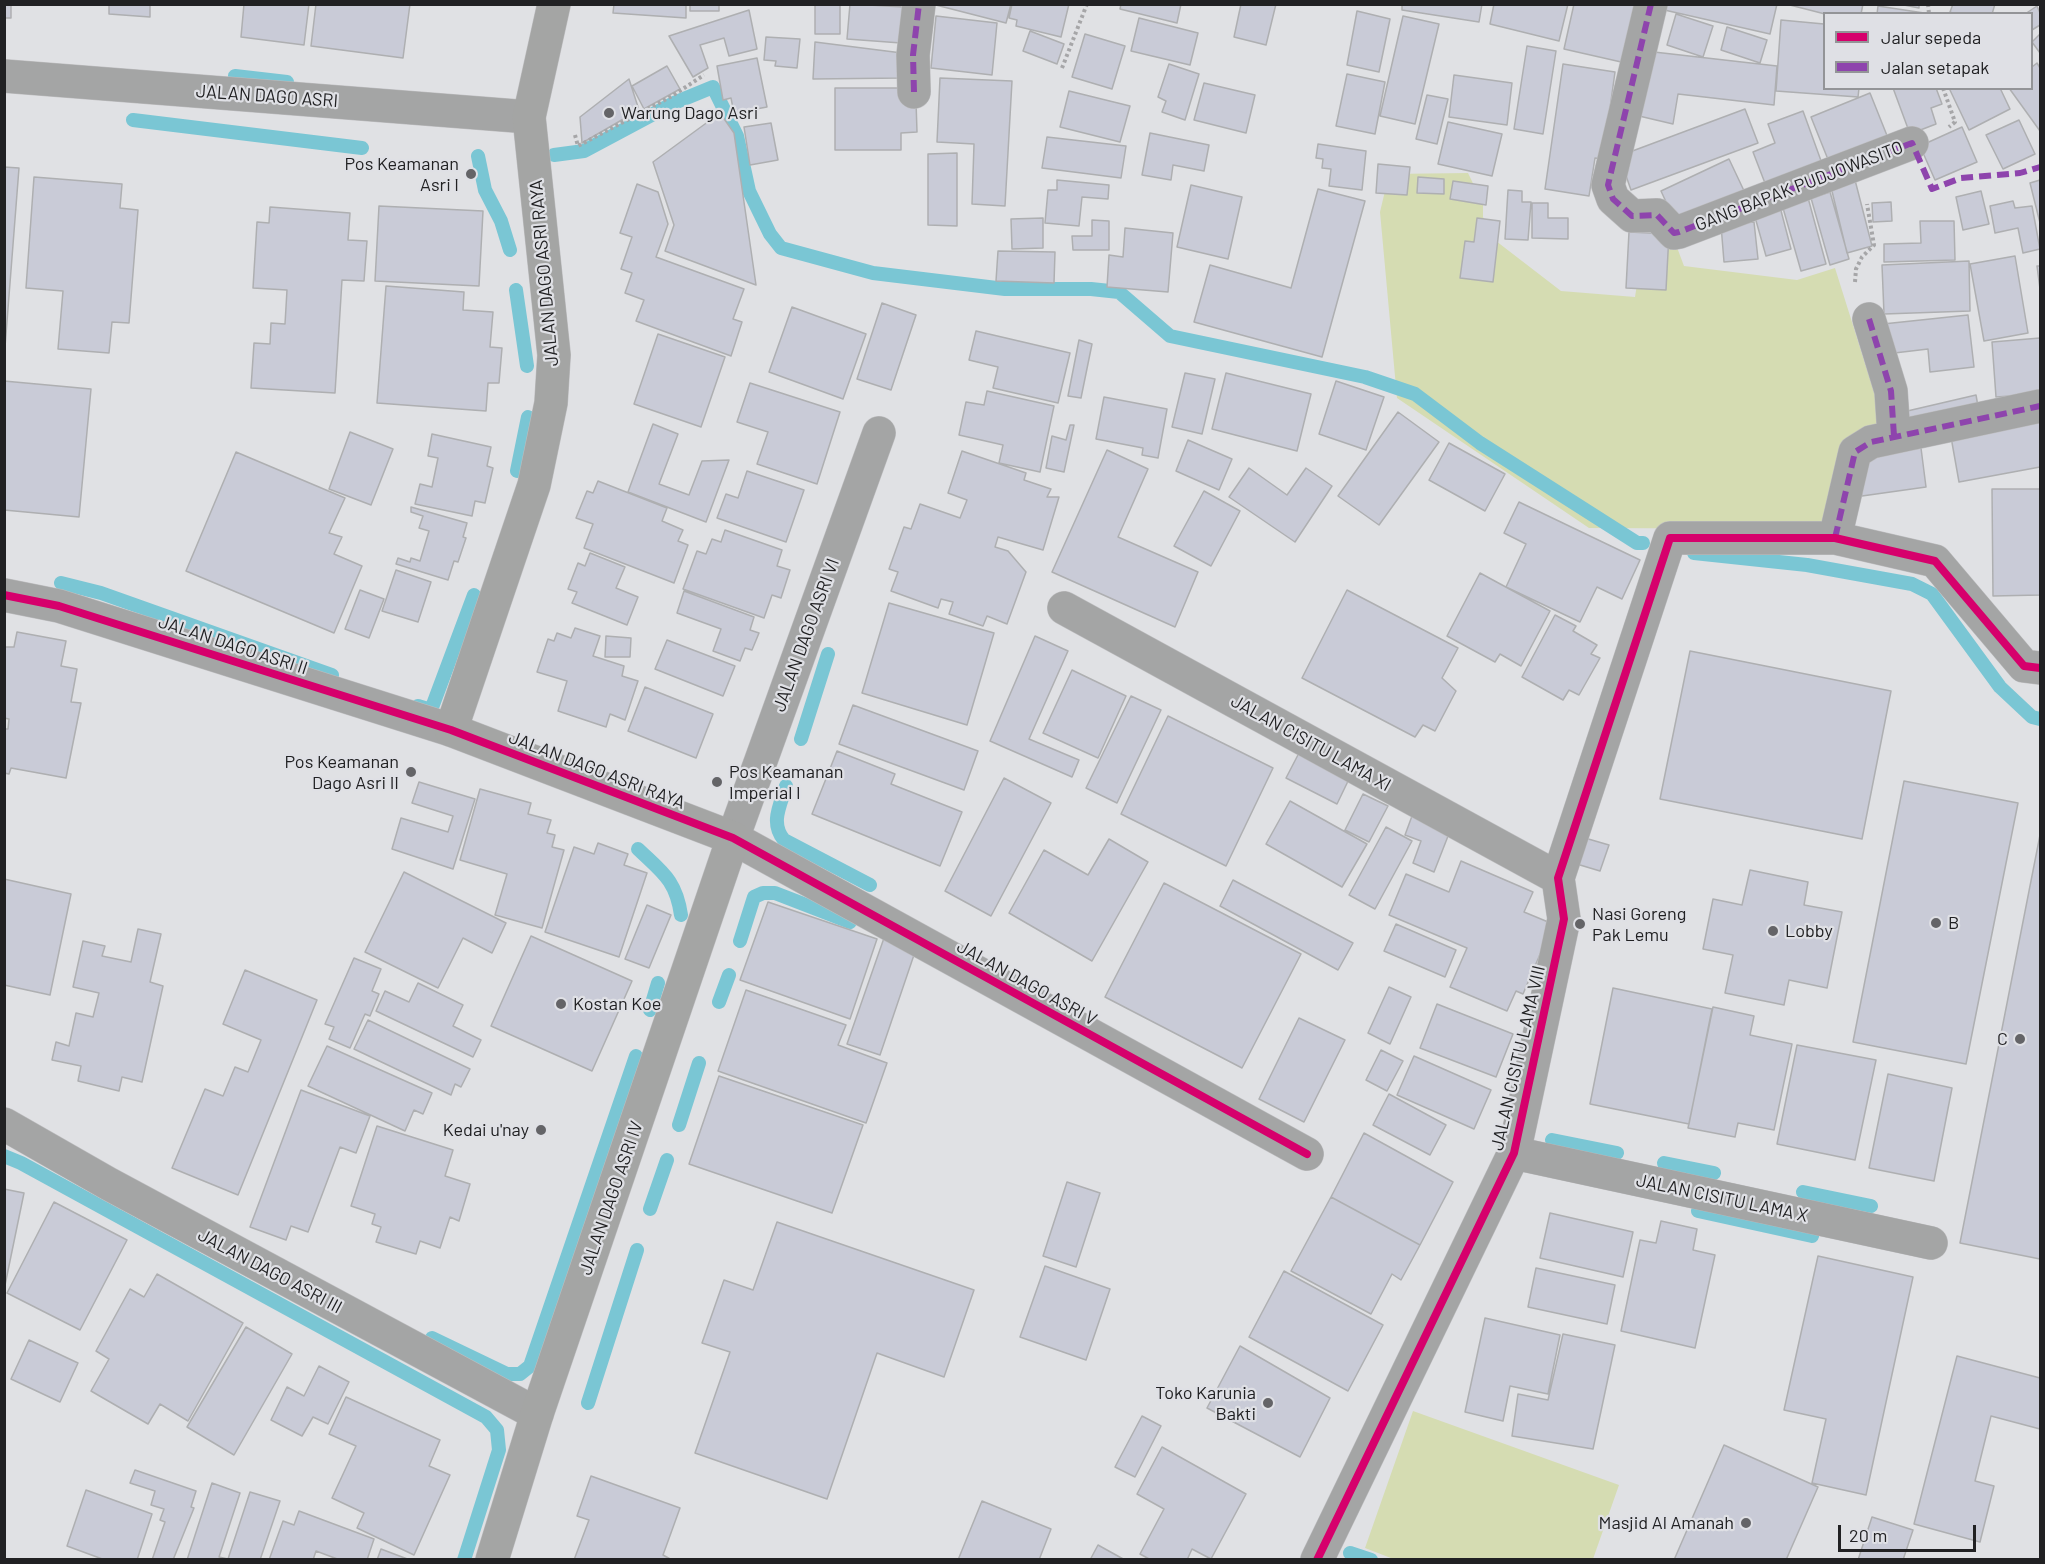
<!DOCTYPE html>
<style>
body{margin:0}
#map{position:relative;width:2045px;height:1564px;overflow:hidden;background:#e0e1e4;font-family:Barlow,sans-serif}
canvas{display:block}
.frame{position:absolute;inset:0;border:6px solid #212123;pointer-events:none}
.legend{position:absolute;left:1823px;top:12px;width:210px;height:78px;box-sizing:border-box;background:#dfe0e5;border:2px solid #939497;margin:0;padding:8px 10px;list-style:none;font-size:18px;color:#212123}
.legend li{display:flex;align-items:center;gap:12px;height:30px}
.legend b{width:30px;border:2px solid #939497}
.scale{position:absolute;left:1838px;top:1525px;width:138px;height:27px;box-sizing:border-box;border:3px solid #212123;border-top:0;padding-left:8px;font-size:18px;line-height:21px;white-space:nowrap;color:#212123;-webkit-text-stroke:4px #dfe0e5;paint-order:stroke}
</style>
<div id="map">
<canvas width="2045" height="1564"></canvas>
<div class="frame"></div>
<ul class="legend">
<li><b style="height:8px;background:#d6006c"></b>Jalur sepeda</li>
<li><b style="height:8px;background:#8e44ad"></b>Jalan setapak</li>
</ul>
<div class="scale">20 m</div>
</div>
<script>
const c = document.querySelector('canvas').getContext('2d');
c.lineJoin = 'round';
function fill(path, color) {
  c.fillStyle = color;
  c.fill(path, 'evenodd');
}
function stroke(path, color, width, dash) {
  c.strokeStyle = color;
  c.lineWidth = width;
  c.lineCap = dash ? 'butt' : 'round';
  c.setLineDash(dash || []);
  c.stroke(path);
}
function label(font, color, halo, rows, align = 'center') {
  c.font = font + ' Barlow,sans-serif';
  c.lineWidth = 4.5;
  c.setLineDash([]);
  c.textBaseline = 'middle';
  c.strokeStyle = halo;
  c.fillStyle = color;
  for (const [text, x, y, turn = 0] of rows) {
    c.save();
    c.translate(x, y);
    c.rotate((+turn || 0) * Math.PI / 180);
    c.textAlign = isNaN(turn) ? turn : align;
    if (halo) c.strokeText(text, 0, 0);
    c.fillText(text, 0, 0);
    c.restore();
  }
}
fill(new Path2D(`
 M1468,173L1483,204V217L1496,241L1561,291L1635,297L1643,246L1675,242L1684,266L1797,280L1835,268L1884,424L1828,529L1589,528L1397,398L1380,212L1389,174Z
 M1413,1411L1619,1485L1593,1559L1396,1560L1365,1548Z`), '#d5dcb2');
stroke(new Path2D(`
 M235,76L287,82
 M133,120L362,148
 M554,155L584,151L674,103L713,87L737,136L749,191L770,234L781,248L873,273L1005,289H1091L1119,292L1170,336L1365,377L1415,394L1480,443L1637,543H1643
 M478,156L485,190L501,221L510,250
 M516,290L527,366
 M517,471L528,417
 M1694,553L1807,565L1912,584L1932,594L2000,687L2032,717L2040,719
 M61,583L101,593L332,675
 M418,706L431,710L474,595
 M801,739L828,654
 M786,786C780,806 770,823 784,840L870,885
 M638,849C662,872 676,880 681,915
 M740,941L754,897L763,893H775L850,922
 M719,1002L729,975
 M650,1010L658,983
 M679,1125L699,1063
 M1552,1140L1617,1153
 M4,1156L21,1163L486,1417L497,1430L499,1450L464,1560
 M1664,1163L1714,1173
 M1803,1192L1871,1206
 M650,1209L667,1160
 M1698,1211L1812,1236
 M432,1338L507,1374H520L530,1366L636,1056
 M588,1403L637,1250
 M1350,1553L1371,1560`), '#7ac6d4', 14);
const building = new Path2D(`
 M4,4H11V18H4Z
 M109,4H150V17L109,14Z
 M244,4H309L304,45L241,37Z
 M316,4H410L403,58L311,46Z
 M614,4H686V18L613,13Z
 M690,4H719V11H690Z
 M815,4H840V34H815Z
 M850,4L904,7L901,43L847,39Z
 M932,4H1011L1006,23Z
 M1012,4H1069L1061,37L1016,26L1017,20L1009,18Z
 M1121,4H1181L1177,23L1120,9Z
 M1241,4H1276L1266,45L1234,37Z
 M1402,4H1482L1479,22L1402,10Z
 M1494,4H1568L1559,41L1490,24Z
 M1574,4H1643L1630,64L1564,49Z
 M1661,4H1777L1770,34L1660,9Z
 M1786,4H1863L1861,14H1825Z
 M1899,4H1919V8Z
 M1953,4H1995L1992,14H1955L1950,12Z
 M1878,6L1924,13V14H1877Z
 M2037,6L2040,13V25L2032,30V14H2025Z
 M749,10L757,49L729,56L724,38L700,45L708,68L693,77L669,36Z
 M1357,11L1390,19L1379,72L1347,65Z
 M1676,14L1713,26L1703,57L1667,45Z
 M936,16L997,23L992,75L931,68Z
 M1403,16L1439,24L1415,124L1380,116Z
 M1139,18L1198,33L1190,65L1131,51Z
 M1781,20L1824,24V88H1859L1858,97L1776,91Z
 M1727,27L1767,40L1760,63L1721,50Z
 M1030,31L1064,44L1057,64L1023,51Z
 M1085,34L1125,46L1112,89L1072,77Z
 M2040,34V53L2032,42Z
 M766,37L800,39L797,68L775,66L776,61L764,60Z
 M815,42L902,53V78L813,79Z
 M1527,46L1556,51L1543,134L1514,129Z
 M1654,52L1777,66L1774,105L1678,94L1673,124L1639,116Z
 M757,58L767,107L734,113L731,98L723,100L717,66Z
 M2037,63L2040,68V131L2009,88H2032V67Z
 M1169,64L1199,74L1185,120L1162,112L1166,101L1158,97Z
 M1563,64L1615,72L1603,159L1595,158L1589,196L1545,189Z
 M667,66L680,89L644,109L632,86Z
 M1347,74L1385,82L1375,134L1336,126Z
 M1454,75L1512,83L1507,125L1449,117Z
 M940,78L1012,81L1005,206L972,204L974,144L937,142Z
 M629,79L639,110L582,143L580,117Z
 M1204,83L1255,95L1246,133L1194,120Z
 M835,88H901L916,101L917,132L901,133V150H835Z
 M1893,88H1936L1942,104L1931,108L1936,124L1910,134Z
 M1949,88H2000L2010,109L1969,130Z
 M1069,91L1130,106L1120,142L1060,127Z
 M1870,93L1890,143L1831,167L1811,117Z
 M1427,95L1448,99L1437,144L1416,139Z
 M1745,109L1758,143L1631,190L1619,156Z
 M1803,111L1824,169L1768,191L1753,152L1775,143L1768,124Z
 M720,113L734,133L756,285L665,251L674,225L653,162Z
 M2019,120L2035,154L2003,169L1986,135Z
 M1448,122L1502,134L1492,176L1438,164Z
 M771,123L778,160L750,165L744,127Z
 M1962,127L1977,162L1935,180L1920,146Z
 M1150,133L1209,145L1204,171L1173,165L1171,180L1142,175Z
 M1047,137L1126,146L1121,178L1042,168Z
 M1318,144L1366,151L1362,190L1329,186L1331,169L1322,168L1323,159L1316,158Z
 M957,153V226L928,225V154Z
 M1729,159L1746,195L1678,228L1661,191Z
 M1378,164L1410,167L1407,195L1376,193Z
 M4,167L19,168L5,347H4Z
 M34,177L122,184L120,208L138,210L129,323L112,322L109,353L58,349L63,291L26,288Z
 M1418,177L1444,179V194L1417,193Z
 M1057,180L1109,185L1108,199L1082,197L1079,226L1045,223L1048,190H1057Z
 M1855,180L1872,246L1847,253L1831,187Z
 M2040,180V223L2030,183Z
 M1453,181L1488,186L1486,205L1450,199Z
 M637,184L658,192L668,224L656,257L744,289L733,319L742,322L731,356L636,321L644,300L625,293L632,273L621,269L632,237L620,233Z
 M1191,185L1242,197L1228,259L1177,247Z
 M1318,189L1365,201L1322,357L1194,322L1210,265L1291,288Z
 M1508,190L1522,191V202H1531L1528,240L1505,239Z
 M1981,191L1989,224L1963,230L1956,197Z
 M1830,192L1849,259L1830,265L1811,198Z
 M1807,194L1826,264L1801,271L1781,201Z
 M2013,201L2015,208L2032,206L2040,249L2023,253L2018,228L1995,233L1990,206Z
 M1891,202L1892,221L1873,222L1872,203Z
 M1532,203H1548V218H1568V239L1532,238Z
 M1779,203L1791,249L1766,256L1753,210Z
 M379,206L483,211L479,286L375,281Z
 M270,207L350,213L348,240L367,241L364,281L342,280L335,393L251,388L254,343L270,344L271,323L285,324L287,290L253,288L257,222L269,223Z
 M1043,218V248L1012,249L1011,219Z
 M1477,218L1500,221L1493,282L1460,278L1465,241L1474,242Z
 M1092,220L1109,221V250H1073L1072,236H1092Z
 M1920,221H1954L1955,260L1884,262V244L1921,243Z
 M1754,222L1758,259L1724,262L1721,225Z
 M1125,228L1173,233L1168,292L1107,287L1109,255L1123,257Z
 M1629,232L1669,234L1666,290L1626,288Z
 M998,251L1055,252L1054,283L996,281Z
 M2015,256L2028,333L1984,341L1970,264Z
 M1969,261L1970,311L1884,314L1882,265Z
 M2037,266H2040V289Z
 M386,286L464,292L463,310L493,312L490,347L502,348L499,383H488L486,411L377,403Z
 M882,303L916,315L891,390L857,379Z
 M792,307L866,334L843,399L769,372Z
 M1968,315L1974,367L1930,372L1928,349L1886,354L1883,324Z
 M976,331L1070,353L1058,403L993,388L998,367L969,360Z
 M658,334L725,357L701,427L634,404Z
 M2040,338V394L1996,397L1992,342Z
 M1079,340L1092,344L1081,398L1068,396Z
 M1185,373L1215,379L1202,434L1172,427Z
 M1226,373L1311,394L1297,451L1212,429Z
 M4,381L91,389L79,517L4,510Z
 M1336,381L1384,397L1366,450L1319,434Z
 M750,383L840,412L817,484L757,464L768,432L737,422Z
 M987,391L1054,406L1040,472L999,463L1003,445L959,435L966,402L984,405Z
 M1976,395L1979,412L1907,429L1903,412Z
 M1104,397L1167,409L1158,458L1142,455L1143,448L1096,439Z
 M1398,412L1439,442L1379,525L1338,496Z
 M2040,421V467L1959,482L1951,437Z
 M653,424L678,434L659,484L689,495L702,461L729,460L706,522L628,492Z
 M1070,425H1074L1064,472L1046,468L1052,436L1066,440Z
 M350,432L393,449L371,505L329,489Z
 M432,434L491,447L487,466L493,468L485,503L475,501L472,516L415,504L420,484L432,487L438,458L428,456Z
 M1188,440L1232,459L1219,490L1176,471Z
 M1449,443L1505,474L1485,511L1429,480Z
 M1921,448L1926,487L1862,496L1857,457Z
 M1107,450L1148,469L1118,537L1198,572L1175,627L1052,572Z
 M962,451L1026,473L1024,480L1051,489L1047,497H1059L1043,550L998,537L995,547L1008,551L1026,572L1007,624L987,616L983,626L949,614L953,602L941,599L938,608L891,591L898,572L889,569L904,527L911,529L920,504L960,518L967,500L948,493Z
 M236,452L345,498L329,533L342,537L334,554L362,566L334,633L186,571Z
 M1249,468L1287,495L1306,468L1332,486L1295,542L1229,497Z
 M747,471L804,490L786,542L717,518L726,494L738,498Z
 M598,481L667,508L662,521L683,530L678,541L688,545L674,583L584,548L593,524L576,518L587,491L593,493Z
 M1992,489H2040V595L1993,596Z
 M1204,491L1240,511L1211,566L1174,546Z
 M1519,502L1640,560L1622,599L1597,587L1580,622L1506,587L1526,544L1504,533Z
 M411,507L467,523L463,537L466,538L458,562L454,561L448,580L396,564L398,558L410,562L411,558L420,561L429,531L419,528L423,516L411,512Z
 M725,530L782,550L777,566L790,570L781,598L772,595L764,618L683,589L697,551L706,554L712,539L721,542Z
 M590,553L625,567L616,588L638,597L627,625L572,603L577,592L568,589L578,563L585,566Z
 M396,570L431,582L418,622L382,611Z
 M1480,573L1550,611L1521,666L1500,654L1495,662L1447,636Z
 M360,590L384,599L369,638L345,629Z
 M1347,590L1458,648L1442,678L1456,691L1435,731L1423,725L1415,737L1302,678Z
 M684,591L754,617L750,630L759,633L752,650L745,648L740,661L713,651L721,629L677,613Z
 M889,603L994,633L967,725L862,693Z
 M1555,615L1576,626L1573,631L1597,645L1591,654L1600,658L1579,695L1569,690L1563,700L1522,677Z
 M575,628L600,636L593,656L624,666L622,676L638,681L625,720L610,714L606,727L558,711L567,681L537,672L548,639L554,641L557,633L571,638Z
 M17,632L66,641L61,666L77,669L71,702L81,703L66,778L11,768L9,774L4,773V729H8L9,719L4,718V647H14Z
 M606,636L631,638L630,657H605Z
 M1035,636L1068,651L1029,739L1079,760L1072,777L990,741Z
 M667,640L735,666L723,696L655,669Z
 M1690,651L1891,691L1862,839L1660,799Z
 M1072,670L1126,696L1098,758L1043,733Z
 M645,687L713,714L696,758L628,731Z
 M1131,696L1161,710L1117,803L1086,788Z
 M853,705L978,751L964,790L839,744Z
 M1168,716L1273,768L1226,866L1121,814Z
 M837,751L895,774L891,784L962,812L940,866L812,814Z
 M1300,751L1350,777L1337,804L1286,778Z
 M1004,778L1051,803L991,916L945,891Z
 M1904,781L2018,803L1966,1064L1853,1042Z
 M419,782L475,799L453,869L392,849L401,818L448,832L453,816L412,803Z
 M480,789L531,803L528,814L551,820L547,833L555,835L552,847L564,850L542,928L495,915L507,874L460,860Z
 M1363,794L1388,806L1369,842L1345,830Z
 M1290,801L1367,844L1342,887L1266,844Z
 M1412,816L1450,831L1434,872L1413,863L1421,841L1405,835Z
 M1386,827L1412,841L1375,909L1349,895Z
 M2040,835V1259L1960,1243Z
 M1578,836L1609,845L1600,871L1570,862Z
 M1109,839L1148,862L1092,961L1009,913L1044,850L1088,875Z
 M598,843L628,854L624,865L647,873L619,957L545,932L574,847L594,854Z
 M1461,861L1533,892L1524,912L1553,924L1523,994L1516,991L1507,1011L1450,987L1467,948L1389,915L1406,874L1449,892Z
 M1750,870L1808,882L1804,905L1842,912L1827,988L1789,980L1784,1005L1725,993L1733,955L1703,949L1713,899L1742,905Z
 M404,872L506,923L492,953L463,938L438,988L365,952Z
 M4,879L71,894L50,995L4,985Z
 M1233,880L1353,943L1338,970L1220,906Z
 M1164,883L1301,954L1242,1068L1105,997Z
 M768,902L877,939L850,1019L740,980Z
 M647,905L671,915L649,968L625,959Z
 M1396,924L1456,950L1445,977L1384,951Z
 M138,929L161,934L150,982L163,986L142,1082L122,1077L119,1091L78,1081L81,1066L52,1060L56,1042L69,1046L76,1013L93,1017L99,993L73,987L83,941L105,946L102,956L131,962Z
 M531,936L632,981L592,1071L491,1026Z
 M884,938L916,949L880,1055L847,1044Z
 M354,958L381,969L372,991L379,994L370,1016L365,1014L350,1048L329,1039L334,1027L325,1024Z
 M245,970L317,1000L238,1195L172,1168L205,1089L223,1096L235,1067L248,1072L261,1040L223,1024Z
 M418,983L463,1005L453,1026L481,1040L473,1057L376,1011L385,991L409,1002Z
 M1389,987L1411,997L1390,1044L1368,1033Z
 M1613,988L1712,1009L1689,1124L1590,1104Z
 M746,990L846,1025L838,1045L887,1063L866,1123L718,1071Z
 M1437,1004L1513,1034L1496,1077L1420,1048Z
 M1713,1007L1754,1016L1750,1035L1792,1044L1774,1130L1738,1123L1735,1137L1688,1128Z
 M1299,1018L1345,1040L1304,1122L1259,1099Z
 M368,1020L470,1069L461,1087L455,1084L451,1095L354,1049Z
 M1797,1045L1876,1060L1855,1160L1777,1144Z
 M327,1046L432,1093L423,1114L414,1110L405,1131L308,1086Z
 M1381,1050L1403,1061L1387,1091L1366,1080Z
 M1414,1056L1491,1090L1474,1129L1397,1095Z
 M1888,1074L1952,1088L1934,1181L1869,1168Z
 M719,1076L863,1125L832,1213L689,1164Z
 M301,1090L370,1116L356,1153L340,1147L308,1232L291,1226L286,1240L250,1227Z
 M1389,1094L1446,1125L1430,1155L1373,1125Z
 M377,1126L453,1150L445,1176L470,1184L459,1221L450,1217L440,1248L420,1241L416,1254L376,1242L381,1227L372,1224L375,1214L351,1206Z
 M1364,1133L1453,1182L1420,1245L1331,1197Z
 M1067,1182L1100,1193L1076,1267L1043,1256Z
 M4,1189L24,1193L4,1290Z
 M1331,1197L1420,1245L1401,1280L1392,1274L1371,1314L1291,1271Z
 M54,1202L127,1240L80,1330L7,1293Z
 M1550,1213L1633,1232L1623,1277L1540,1258Z
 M1661,1221L1697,1229L1693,1250L1715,1255L1695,1348L1621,1331L1640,1240L1656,1243Z
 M777,1222L974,1290L944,1377L877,1353L827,1499L695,1453L730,1352L702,1343L724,1280L753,1290Z
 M1818,1256L1913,1277L1866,1495L1812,1483L1826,1419L1784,1410Z
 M1045,1266L1110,1289L1086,1360L1020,1337Z
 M1536,1268L1615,1285L1607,1324L1528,1307Z
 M1284,1271L1383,1325L1348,1391L1249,1337Z
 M157,1274L243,1323L188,1421L160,1404L148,1424L91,1391L109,1359L96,1351L130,1289L144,1297Z
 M1485,1318L1560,1335L1548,1394L1510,1386L1503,1421L1465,1412Z
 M246,1327L292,1354L234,1455L187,1427Z
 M1563,1334L1615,1345L1593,1449L1512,1436L1518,1394L1548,1400Z
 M29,1340L78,1363L60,1402L11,1379Z
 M1240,1346L1330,1398L1300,1457L1207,1408Z
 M1957,1356L2040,1378V1429L1991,1416L1975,1481L1994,1486L1980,1542L1914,1524Z
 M319,1366L349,1382L328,1424L313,1417L302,1436L271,1420L287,1387L304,1396Z
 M346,1397L440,1440L429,1466L450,1475L414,1555L357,1528L364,1513L332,1498L356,1446L329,1434Z
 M1142,1416L1161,1426L1135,1477L1115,1467Z
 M1724,1445L1818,1487L1786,1560H1674Z
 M1162,1447L1246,1494L1211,1559L1192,1549L1187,1560H1151L1140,1554L1164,1509L1137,1494Z
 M135,1470L196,1491L191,1507L194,1508L173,1560H152L165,1522L160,1520L164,1509L151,1505L155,1491L130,1483Z
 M591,1476L680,1508L663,1555L672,1560H574L589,1520L577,1516Z
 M212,1483L240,1493L219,1557L228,1559L250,1492L280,1501L260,1560H187Z
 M86,1490L152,1514L137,1560H105L67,1546Z
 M982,1501L1051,1529L1039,1560H958Z
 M299,1511L374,1539L367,1560H340L316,1551L313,1560H269L283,1521L294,1525Z
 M1872,1517L1913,1530L1903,1560H1858Z
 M1098,1545L1125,1560H1090Z
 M381,1549L410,1560H377Z`);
fill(building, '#c9cbd7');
stroke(building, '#aeafb1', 1.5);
const street = new Path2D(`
 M1651,4L1608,185L1613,199L1632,216L1657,215L1674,233L1679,232L1912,143
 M4,76L529,117
 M914,92L913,55L919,4
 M1869,319L1891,391L1894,436
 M879,433L733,838L1307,1154
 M1835,538L1855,452L1871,442L2040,406
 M4,595L59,606L451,730
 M1064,608L1558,878
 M4,1124L109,1184L537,1414
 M1514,1153L1931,1243
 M1317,1560L1514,1153L1564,919L1558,878L1670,538H1835L1935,561L2024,666L2040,668`);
const secondary = new Path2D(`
 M492,1560L537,1414L733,838L451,730L534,485L551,403L554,355L529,117L554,4`);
stroke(street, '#bebec0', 34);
stroke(secondary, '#bebec0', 34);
stroke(new Path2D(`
 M1928,4L1929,14
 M1062,68L1087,4
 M1943,88L1955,122L1949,127
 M575,135L578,146L672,96L704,75
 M1855,282L1856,269L1862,257L1874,245L1867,204`), '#a6a6a8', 4, [3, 3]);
stroke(street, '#a4a5a5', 33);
stroke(secondary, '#a4a5a4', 33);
stroke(new Path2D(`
 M1651,4L1608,185L1613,199L1632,216L1657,215L1674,233L1679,232L1912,143L1932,189L1961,178L2020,173L2040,167
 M914,92L913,55L919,4
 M1869,319L1891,391L1894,436
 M1835,538L1855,452L1871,442L2040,406`), '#8e44ad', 6, [12, 6]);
stroke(new Path2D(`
 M4,595L59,606L451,730L733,838L1307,1154
 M1317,1560L1514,1153L1564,919L1558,878L1670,538H1835L1935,561L2024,666L2040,668`), '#d6006c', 8);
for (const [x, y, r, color] of [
 [609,113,6,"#646467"],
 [471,174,6,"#646467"],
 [411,772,6,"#646467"],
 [717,782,6,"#646467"],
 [1936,923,6,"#646467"],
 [1580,924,6,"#646467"],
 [1773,931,6,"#646467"],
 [561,1004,6,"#646467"],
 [2020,1039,6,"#646467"],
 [541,1130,6,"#646467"],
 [1268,1403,6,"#646467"],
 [1746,1523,6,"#646467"]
]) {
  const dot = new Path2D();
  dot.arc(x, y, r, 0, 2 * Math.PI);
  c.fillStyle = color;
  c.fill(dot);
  stroke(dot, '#dfe0e5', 2);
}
label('18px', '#212123', '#dfe0e5', [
 ["JALAN DAGO ASRI",267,96,4],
 ["GANG BAPAK PUDJOWASITO",1799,186,-21],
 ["JALAN DAGO ASRI RAYA",544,273,-95],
 ["JALAN DAGO ASRI VI",806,635,-70],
 ["JALAN DAGO ASRI II",233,645,18],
 ["JALAN CISITU LAMA XI",1311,743,29],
 ["JALAN DAGO ASRI RAYA",597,770,21],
 ["JALAN DAGO ASRI V",1027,983,29],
 ["JALAN CISITU LAMA VIII",1518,1058,-77],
 ["JALAN DAGO ASRI IV",611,1198,-71],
 ["JALAN CISITU LAMA X",1722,1198,12],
 ["JALAN DAGO ASRI III",270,1271,28]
]);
label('18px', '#212123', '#dfe0e5', [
 ["Warung Dago Asri",621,113],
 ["Pos Keamanan",459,164,"right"],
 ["Asri I",459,185,"right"],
 ["Pos Keamanan",399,762,"right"],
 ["Dago Asri II",399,783,"right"],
 ["Pos Keamanan",729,772],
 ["Imperial I",729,793],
 ["Nasi Goreng",1592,914],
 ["Pak Lemu",1592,935],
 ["B",1948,923],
 ["Lobby",1785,931],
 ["Kostan Koe",573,1004],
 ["C",2008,1039,"right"],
 ["Kedai u'nay",529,1130,"right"],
 ["Toko Karunia",1256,1393,"right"],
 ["Bakti",1256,1414,"right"],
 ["Masjid Al Amanah",1734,1523,"right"]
], 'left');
</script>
